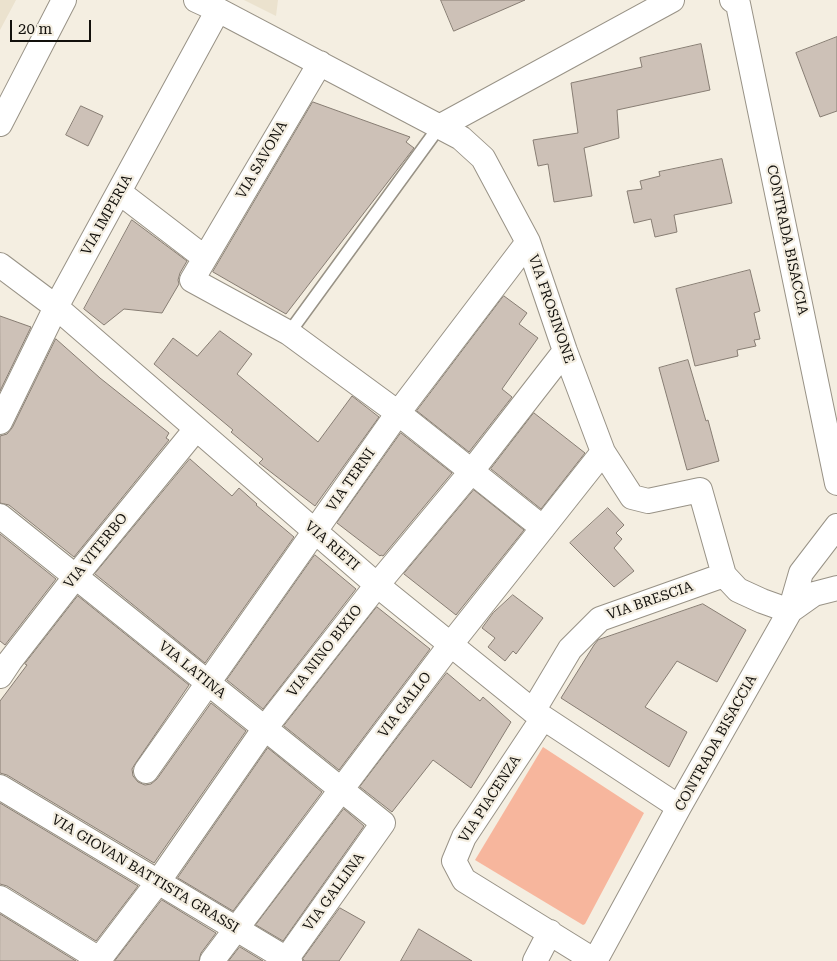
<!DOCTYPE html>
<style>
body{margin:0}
#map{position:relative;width:837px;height:961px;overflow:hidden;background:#f4eee1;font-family:"Roboto Serif",serif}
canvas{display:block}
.scale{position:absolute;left:10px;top:20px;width:81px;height:22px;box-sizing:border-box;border:2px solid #12100c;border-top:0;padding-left:6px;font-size:15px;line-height:18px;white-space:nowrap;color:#12100c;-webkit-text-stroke:4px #f4eee1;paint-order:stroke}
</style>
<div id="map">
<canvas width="837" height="961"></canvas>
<div class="scale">20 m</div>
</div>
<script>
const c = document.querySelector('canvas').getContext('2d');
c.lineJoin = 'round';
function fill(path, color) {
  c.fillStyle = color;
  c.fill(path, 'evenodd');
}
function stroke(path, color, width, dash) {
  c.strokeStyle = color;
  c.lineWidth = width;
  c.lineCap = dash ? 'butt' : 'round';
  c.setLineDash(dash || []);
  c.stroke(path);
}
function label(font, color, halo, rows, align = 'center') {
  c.font = font + ' "Roboto Serif",serif';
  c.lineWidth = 4.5;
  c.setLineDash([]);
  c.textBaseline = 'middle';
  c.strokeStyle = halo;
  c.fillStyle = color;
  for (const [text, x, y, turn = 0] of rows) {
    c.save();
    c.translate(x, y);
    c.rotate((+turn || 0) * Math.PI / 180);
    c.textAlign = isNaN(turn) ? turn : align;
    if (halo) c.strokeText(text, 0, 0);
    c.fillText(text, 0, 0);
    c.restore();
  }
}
fill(new Path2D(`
 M0,0H16L0,30Z
 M244,0H278L276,16Z`), '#ebe2ce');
fill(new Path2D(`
 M543,747L644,813L585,924L583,925L475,860Z`), '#f7b69d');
const building = new Path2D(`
 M441,0H525L454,31Z
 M837,37V111L820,117L796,53Z
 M701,44L710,90L617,110L619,138L584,148L592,196L554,202L548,164L538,166L533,140L578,133L571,83L642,67L640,58Z
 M313,102L410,137L406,142L414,148L286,314L213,272Z
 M81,106L103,116L88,146L66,135Z
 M722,159L732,203L674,215L677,232L655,237L651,219L634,223L627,191L642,189L640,181L660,176L659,172Z
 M132,220L187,261L180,273L178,280L179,284L162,313L124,309L104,325L84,309Z
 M750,270L760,311L754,313L760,339L754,340L756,346L737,350L738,356L695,366L676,289Z
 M504,296L527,313L519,324L538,338L502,389L512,397L469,452L417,411Z
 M0,316L31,327L0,391Z
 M220,331L252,354L237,374L318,442L352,396L379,417L315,506L259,463L263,459L231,432L233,430L154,364L173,338L197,356Z
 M56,339L100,378L169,433L166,438L169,440L74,557L9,505L0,503V436L7,434L12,428Z
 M688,360L706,421L708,420L719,461L687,470L659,368Z
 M534,413L585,453L541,509L491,469Z
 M401,433L452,473L383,556L381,555L380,556L337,523Z
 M190,459L232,496L239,488L257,504L256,505L294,537L205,663L95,574Z
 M474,490L524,530L456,615L404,574Z
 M608,508L624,525L616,533L622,539L614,548L634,571L614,587L570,543Z
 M0,534L56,579L5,645L0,641Z
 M315,555L356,589L263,709L227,680Z
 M513,595L543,618L516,654L513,651L505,661L488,647L495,638L482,628L493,613Z
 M78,596L189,685L135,764L132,769L133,776L138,782L145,785L151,784L157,779L211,703L246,731L154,863L7,775L0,773V701L27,665L25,664Z
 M703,604L746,630L717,682L677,661L645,707L687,732L669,767L561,698L594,645L598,640Z
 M377,607L430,649L339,770L284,726Z
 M447,673L480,701L483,697L511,722L471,788L433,760L392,812L360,787Z
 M268,748L322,792L233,911L178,878Z
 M0,803L138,886L96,941L7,886L0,884Z
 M344,809L364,826L283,941L256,925Z
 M162,900L216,933L201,953L199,961H115Z
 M340,908L365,922L339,961H304L303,959Z
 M0,914L76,961H0Z
 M419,929L472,961H401Z
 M240,947L263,961H229Z`);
fill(building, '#cdc1b7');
stroke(building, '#877d73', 1);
const service = new Path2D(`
 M289,333L439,127`);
const minor = new Path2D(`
 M196,0L218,10L461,138L483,158L528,242L565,351L603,452L632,497L648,501L700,490L724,575L738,590L762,601L790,611L814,594L837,588
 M732,0L738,4L837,483
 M320,63L192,280L289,333L398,413L543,528
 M0,124L64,0
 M439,127L672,0
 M119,192L205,258
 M0,265L56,307L377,585L533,711L679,807
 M0,422L56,307L218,10
 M0,516L383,823L285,961
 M0,676L10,661L76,576L196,429
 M533,711L570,649L600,619L724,575
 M543,718L464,837L454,861L464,880L595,961
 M146,771L398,413L528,242
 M0,787L290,961
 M0,898L99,959
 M98,961L158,882L265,728L377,585L471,472L565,351
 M212,961L451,644L603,452
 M535,961L550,932
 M595,961L679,807L790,611L801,573L837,526`);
stroke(service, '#989286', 15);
stroke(minor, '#989286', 26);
stroke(service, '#fff', 12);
stroke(minor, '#fff', 24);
label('14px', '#12100c', '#f4eee1', [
 ["VIA SAVONA",262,160,-60],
 ["VIA IMPERIA",107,215,-61],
 ["CONTRADA BISACCIA",787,240,78],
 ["VIA FROSINONE",551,309,71],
 ["VIA TERNI",351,480,-55],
 ["VIA RIETI",332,546,41],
 ["VIA VITERBO",96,551,-51],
 ["VIA BRESCIA",650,601,-19],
 ["VIA NINO BIXIO",325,651,-52],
 ["VIA LATINA",192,670,39],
 ["VIA GALLO",405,705,-53],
 ["CONTRADA BISACCIA",716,743,-61],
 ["VIA PIACENZA",490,799,-57],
 ["VIA GIOVAN BATTISTA GRASSI",145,874,31],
 ["VIA GALLINA",334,892,-54]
]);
</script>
